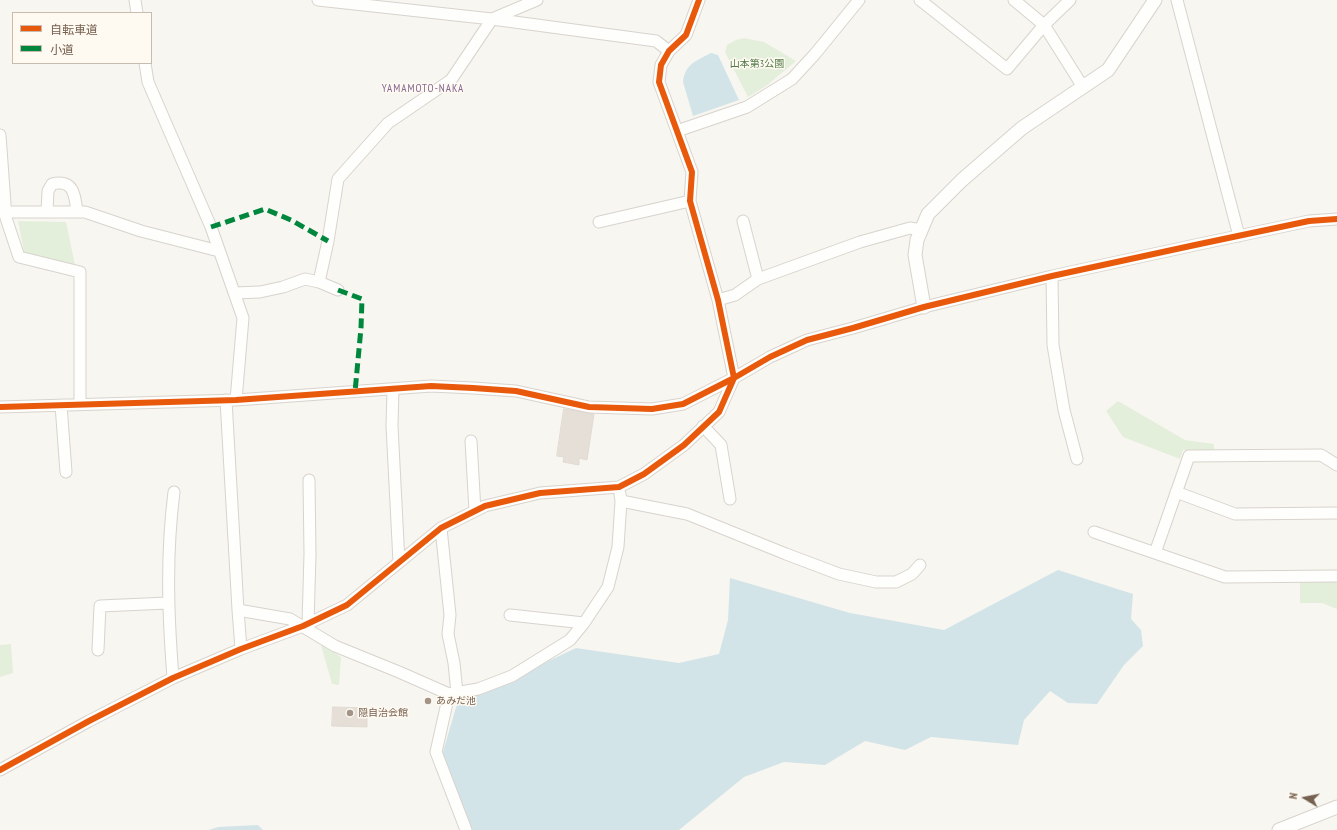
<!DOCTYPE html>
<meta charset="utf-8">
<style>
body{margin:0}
#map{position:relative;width:1337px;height:830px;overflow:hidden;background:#f8f6f0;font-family:"PT Sans Narrow","Noto Sans JP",sans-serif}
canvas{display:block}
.legend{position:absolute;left:12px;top:12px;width:140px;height:52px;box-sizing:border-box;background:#fefaf2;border:1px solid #c8bcb1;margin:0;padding:5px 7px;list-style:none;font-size:12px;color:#76604f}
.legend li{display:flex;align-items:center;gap:8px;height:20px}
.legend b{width:20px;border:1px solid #c8bcb1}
.north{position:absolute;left:1285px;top:778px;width:40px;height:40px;-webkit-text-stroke:3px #fefaf2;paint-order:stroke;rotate:280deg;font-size:11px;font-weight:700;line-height:16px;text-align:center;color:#76604f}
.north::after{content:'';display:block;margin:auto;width:14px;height:18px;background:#76604f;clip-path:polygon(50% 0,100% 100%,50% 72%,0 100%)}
</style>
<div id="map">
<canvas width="1337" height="830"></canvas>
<ul class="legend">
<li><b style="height:5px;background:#e8590c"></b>自転車道</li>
<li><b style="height:5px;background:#00873e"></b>小道</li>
</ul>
<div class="north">N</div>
</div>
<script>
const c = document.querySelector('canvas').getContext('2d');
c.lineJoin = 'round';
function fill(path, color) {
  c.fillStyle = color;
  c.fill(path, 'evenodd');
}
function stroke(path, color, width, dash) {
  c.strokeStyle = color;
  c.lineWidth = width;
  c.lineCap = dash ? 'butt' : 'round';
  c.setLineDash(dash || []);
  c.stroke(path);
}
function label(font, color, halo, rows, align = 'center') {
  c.font = font + ' "PT Sans Narrow","Noto Sans JP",sans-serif';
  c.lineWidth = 3;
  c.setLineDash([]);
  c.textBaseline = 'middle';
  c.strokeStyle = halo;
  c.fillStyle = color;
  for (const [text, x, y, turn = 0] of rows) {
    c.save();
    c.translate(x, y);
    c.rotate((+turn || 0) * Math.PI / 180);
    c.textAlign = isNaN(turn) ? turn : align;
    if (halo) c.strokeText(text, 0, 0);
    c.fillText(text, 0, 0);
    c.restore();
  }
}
fill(new Path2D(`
 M744,38L764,42L796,61L766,86L748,97L725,52L727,45L736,40Z
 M18,221L66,222L75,265L30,256L24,252Z
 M1118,401L1185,440L1214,444V450H1183L1180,459L1123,437L1106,411Z
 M1300,582H1337V609L1322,603H1300Z
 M11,644L13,673L0,677V645Z
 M321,645L341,657L339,685L332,684Z`), '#e4efdb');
fill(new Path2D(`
 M711,53L718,55L739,100L693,116L683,82C685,64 696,61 711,53Z
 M1058,570L1133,594L1131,619L1141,630L1143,646L1124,665L1097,704L1068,703L1050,691L1024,720L1018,745L931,737L905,750L865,741L825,765L784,762L744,777L679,830H472L442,755L457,704L576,648L679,663L719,654L728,620L730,578L850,613L944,630Z
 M258,825L263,830H209L218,827Z`), '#d2e4e8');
const building = new Path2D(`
 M564,409L594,414L587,460L579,458V465L563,462L564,457L557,456Z
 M333,707L367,708V727L332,726Z`);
fill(building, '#e5dfd7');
stroke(building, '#e1dad2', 1);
const minor = new Path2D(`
 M135,0L137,13
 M318,0L492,19L656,41L669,51
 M920,0L1007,69L1044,25L1070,0
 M1014,0L1044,25L1083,87
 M1177,0L1239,236
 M145,63L148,82L211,227L243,318L236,400
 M677,131L747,107L792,79L815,54L859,0
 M0,135L6,218L19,257L80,272V404
 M0,212H85L141,231L219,251
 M47,212L48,191L52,184C74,179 75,195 77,212
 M743,221L758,279
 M599,222L690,201
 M1052,276L1053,345L1064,410L1077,459
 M319,282L328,241L338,179L388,123L451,80L492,19L537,0
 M234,293L260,292L283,287L305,279L319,282L338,290
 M718,300L735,295L758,279L860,242L910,228L921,230
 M393,389L392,426L399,562
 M226,400L238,610L290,619L335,646L399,672L449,694L436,752L466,830
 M61,405L66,472
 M0,407L236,400L431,386L473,388L516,391L589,407L652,409L683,404L734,378L770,357L807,340L853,328L924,307L1052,276L1195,245L1309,221L1337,219
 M703,426L721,445L730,499
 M471,441L475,511
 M1176,492L1235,514L1337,513
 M621,501L687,514L786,554L839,574L876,582H896L912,574L920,565
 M441,528L450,615L448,634L454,663L457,693
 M1094,532L1225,577L1337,576
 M1155,553L1189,456L1321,455L1337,465
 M238,610L241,649
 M510,615L584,623
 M308,624L310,554L309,480
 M98,650L100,606L168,603
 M173,678C168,614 166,555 174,492
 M449,694L478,689L512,676L570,640L584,623L608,587L618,547L621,501L620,494
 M0,770L89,721L173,678L241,649L303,626L347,605L441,528L485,506L540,493L619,487L644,474L684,445L719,412L734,378L718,300L690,201L692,172L659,82L661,65L669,51L686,35L699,0`);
const tertiary = new Path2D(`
 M924,307L915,255L917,240L928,214L962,180L1022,128L1108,70L1155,0
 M1279,830L1337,807`);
stroke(minor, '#d8d3cd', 13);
stroke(tertiary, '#d8d3cd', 15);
stroke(minor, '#fefefd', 11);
stroke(tertiary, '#fefefd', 13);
stroke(new Path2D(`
 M211,227L265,209L291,220L328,241
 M338,290L362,299L361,328L355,392`), '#00873e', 5, [10, 5]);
stroke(new Path2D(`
 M0,407L236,400L431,386L473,388L516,391L589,407L652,409L683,404L734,378L770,357L807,340L853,328L924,307L1052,276L1195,245L1309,221L1337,219
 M0,770L89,721L173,678L241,649L303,626L347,605L441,528L485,506L540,493L619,487L644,474L684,445L719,412L734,378L718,300L690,201L692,172L659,82L661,65L669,51L686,35L699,0`), '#e8590c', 6);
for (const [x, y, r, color] of [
 [428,701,4,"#a49487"],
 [350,713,4,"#a49487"]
]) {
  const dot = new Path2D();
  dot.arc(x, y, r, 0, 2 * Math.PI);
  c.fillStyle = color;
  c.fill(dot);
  stroke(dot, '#fefaf2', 1.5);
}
label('10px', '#537b48', '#fefaf2', [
 ["山本第3公園",757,64]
]);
label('10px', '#76604f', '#fefaf2', [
 ["あみだ池",436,701],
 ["隠自治会館",358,713]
], 'left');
c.letterSpacing = '1px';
label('11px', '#876791', '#fefaf2', [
 ["YAMAMOTO-NAKA",423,89]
]);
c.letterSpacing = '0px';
</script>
